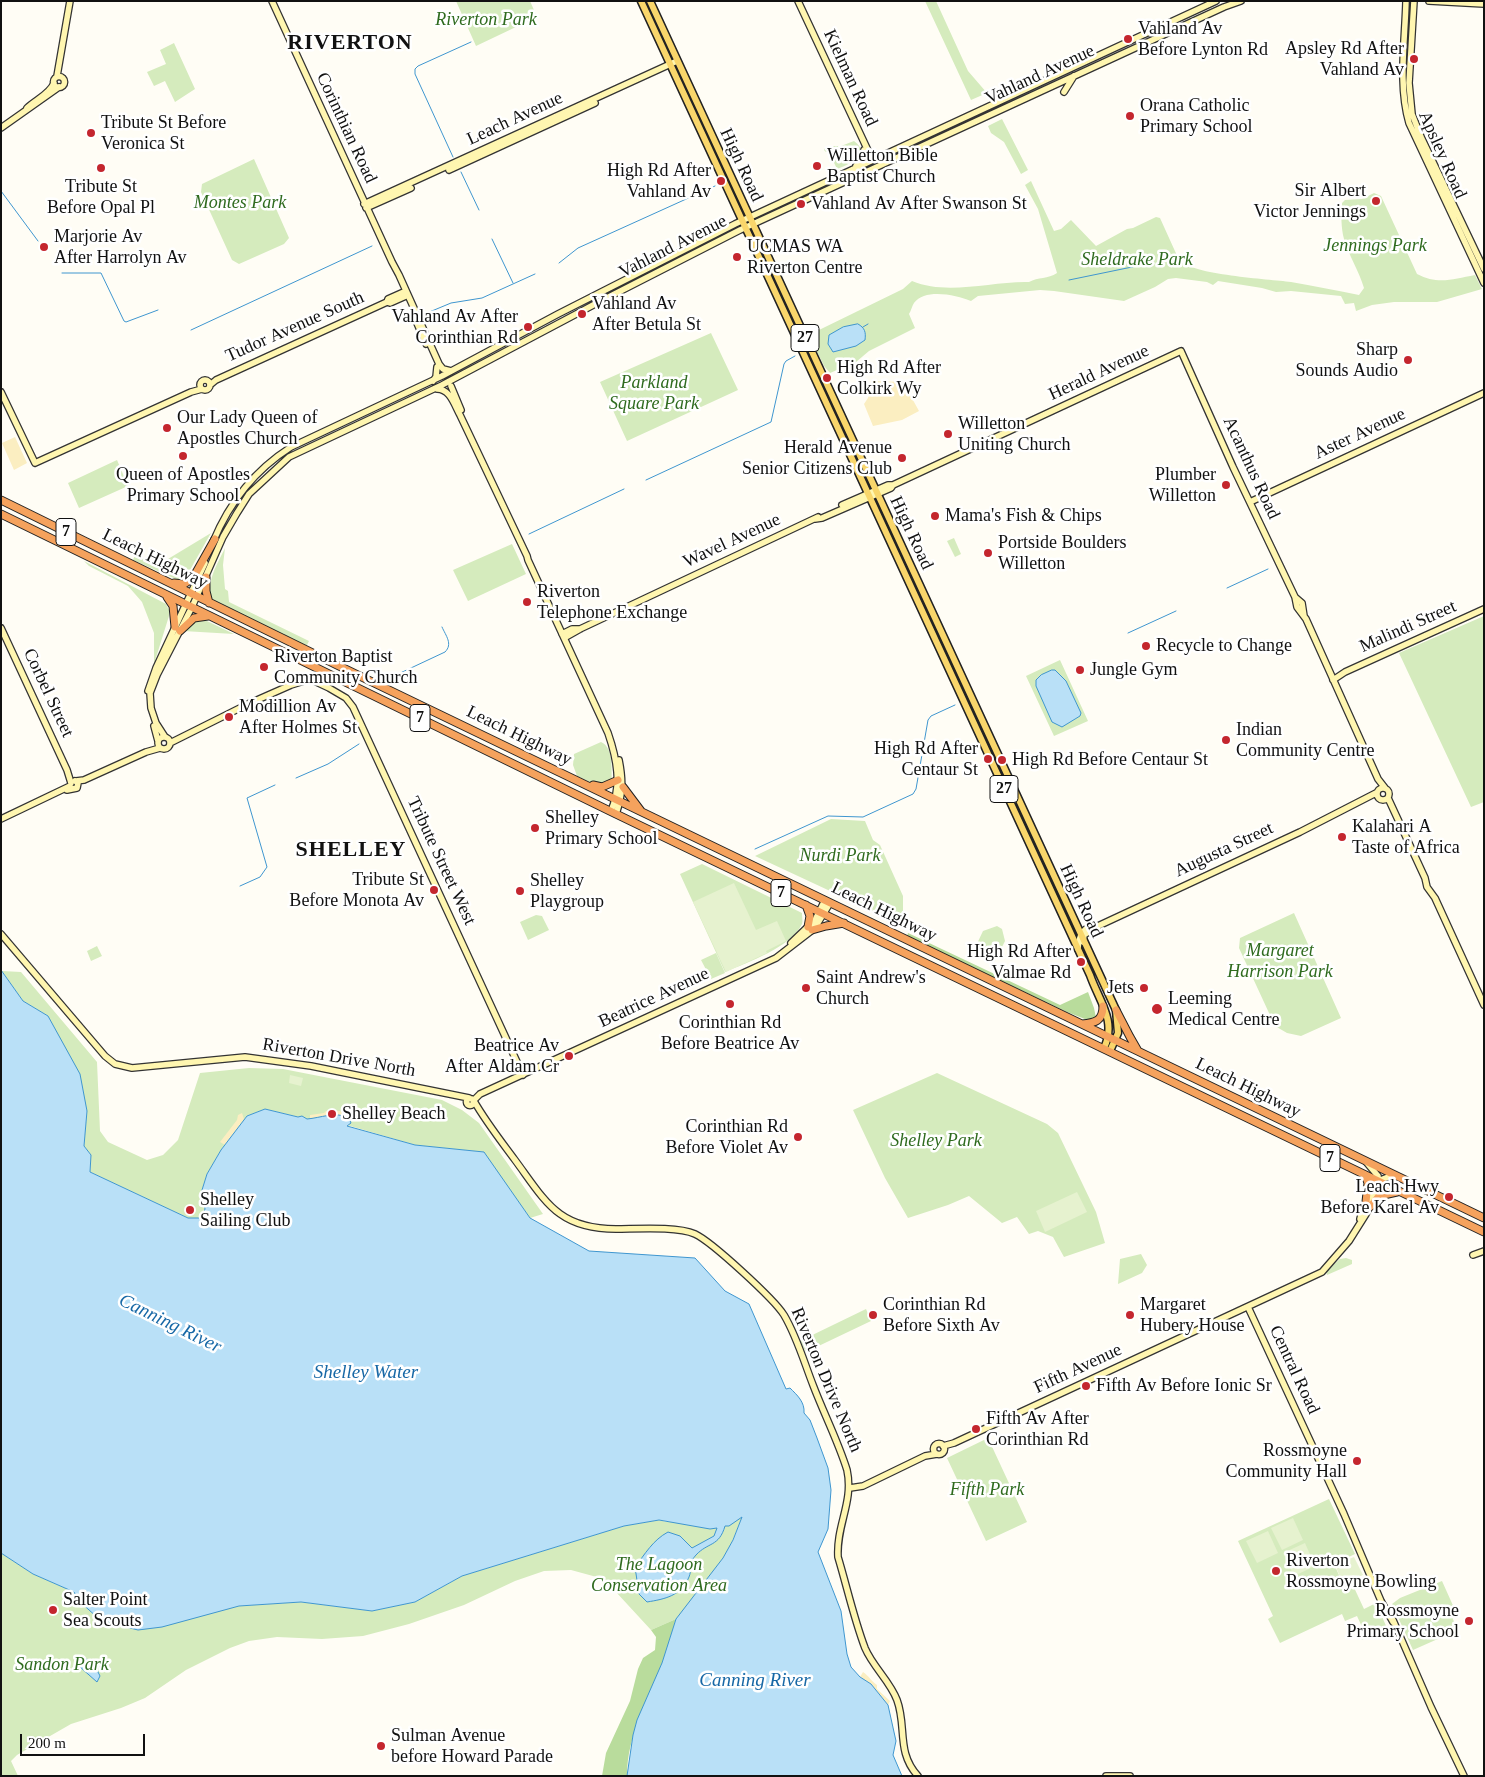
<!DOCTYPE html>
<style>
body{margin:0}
#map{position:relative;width:1485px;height:1777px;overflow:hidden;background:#fffdf5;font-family:"Times New Roman",serif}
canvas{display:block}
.frame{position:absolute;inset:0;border:2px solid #111;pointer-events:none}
.scale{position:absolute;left:20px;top:1734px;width:125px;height:22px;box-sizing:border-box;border:2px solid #111;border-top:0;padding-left:6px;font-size:15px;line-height:18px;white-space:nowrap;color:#111;-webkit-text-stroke:4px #fff;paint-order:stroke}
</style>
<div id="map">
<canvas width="1485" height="1777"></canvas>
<div class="frame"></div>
<div class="scale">200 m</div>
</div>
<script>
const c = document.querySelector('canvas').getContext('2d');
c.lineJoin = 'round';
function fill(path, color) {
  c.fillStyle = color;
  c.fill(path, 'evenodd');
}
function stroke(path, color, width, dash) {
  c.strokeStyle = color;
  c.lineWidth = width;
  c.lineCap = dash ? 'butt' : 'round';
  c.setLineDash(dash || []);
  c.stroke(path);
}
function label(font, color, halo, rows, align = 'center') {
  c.font = font + ' "Times New Roman",serif';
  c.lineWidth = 5;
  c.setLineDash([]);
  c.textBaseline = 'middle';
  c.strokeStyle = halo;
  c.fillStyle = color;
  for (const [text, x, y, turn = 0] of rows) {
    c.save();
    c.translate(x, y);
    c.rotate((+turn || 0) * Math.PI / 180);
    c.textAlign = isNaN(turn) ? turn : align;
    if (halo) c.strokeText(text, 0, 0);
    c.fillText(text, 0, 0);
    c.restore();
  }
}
fill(new Path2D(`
 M456,1H530L537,17L476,46Z
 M925,1H936L968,71L987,93L971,100Z
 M174,43L195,89L175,102L165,81L154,86L147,72L166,64L160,50Z
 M1002,119L1028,170L1021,174L1004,142L991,133L988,126Z
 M854,141C873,155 847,165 837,169L829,152H826L824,150L826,146H841Z
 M254,159L289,238L284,244L239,264L232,260L201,192L202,184Z
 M1031,181L1054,231L1061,229L1071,220L1096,246L1127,229L1133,228L1156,217L1160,218L1179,260C1192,275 1268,279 1291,282C1313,286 1336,290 1359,295L1364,288C1359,271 1349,256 1344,239C1341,228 1341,214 1342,203L1345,200L1362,199L1374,193L1381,196L1417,274C1438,285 1453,279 1475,275L1482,289L1437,302H1394L1372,305L1356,311L1354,303L1345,304L1341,296L1291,291L1276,292L1262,288L1218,281L1213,285L1207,282L1176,278L1168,279L1155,287L1124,301L1054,291L1040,290L978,296L971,301C956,295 925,288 914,303C912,306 911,311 909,314L915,328L869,351L856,362L830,373L824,366L809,335L815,333L819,330L903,289L912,281C948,296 991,281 1029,282C1038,277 1048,279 1057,273L1038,209L1025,185Z
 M711,333L738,390L627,441L600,382Z
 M117,460L128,486L79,508L68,483Z
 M211,533L186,577L182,580H178L133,560L135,555L158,565Z
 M954,538L961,554L955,557L947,541Z
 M512,544L526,574L468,601L453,570Z
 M225,548L223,565L225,589L228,591L229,602L309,641L306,647L211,601C207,579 216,567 225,548Z
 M84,561L166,604L169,610V616L154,664V633L142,602L128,586L89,566Z
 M1484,616V802L1471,807L1399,653Z
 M198,620L207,621L234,634L183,631L189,624Z
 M1060,660L1088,721L1054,736L1026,676Z
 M601,742C614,748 611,768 612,780L599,786L577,776L573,765L574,754Z
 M831,819L865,821L873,840L880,845L903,896V925L755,856Z
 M702,864L802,913C802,917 803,921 802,924C790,948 748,962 725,972L680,874Z
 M1294,913L1341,1018L1301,1036L1287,1033L1275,1026L1239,948L1240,938Z
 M536,915L542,916L549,930L528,940L520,922Z
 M997,926L1002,929L1005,941L995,961L991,963L976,955L974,950L983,931Z
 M97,946L102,956L91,961L87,951Z
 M716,953L725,973L711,979L701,960Z
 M2,971L21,972L97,1062L100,1131L108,1142L147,1160L163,1155L178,1140L200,1073L249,1068L283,1069L442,1100L462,1110L479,1123L543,1214L530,1218L483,1152L415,1145L347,1125L349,1123L307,1119L265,1109L247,1116L221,1150L207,1174L202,1190L205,1209L202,1218H188L90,1172L91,1155L84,1146L87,1111L48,1016L23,1001Z
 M937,1073L1047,1124L1058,1133L1096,1212L1105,1243L1064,1257L1053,1237L1038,1231L1029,1234L1017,1217L1002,1223L969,1196L948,1205L908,1218L885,1178L853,1110Z
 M1141,1254L1147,1265L1142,1273L1118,1284L1120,1259Z
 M1346,1258L1352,1260V1264L1327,1275L1326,1271L1340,1259Z
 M866,1309L871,1321L806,1352L800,1341Z
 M988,1438L1027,1522L986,1541L947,1458Z
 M1329,1499L1355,1554L1334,1564L1343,1584L1351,1581L1364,1609L1376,1603L1387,1628L1362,1640L1361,1638L1363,1637L1360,1630L1362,1627L1357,1616L1345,1621L1342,1614L1280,1643L1268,1619L1273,1616L1238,1541Z
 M743,1516C736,1530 732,1545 723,1558C711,1578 695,1596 681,1614L676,1619L651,1630L604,1579L571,1570L544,1571L515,1581L464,1605L409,1624L363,1636L322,1639L277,1637L249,1641L230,1648L186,1670L145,1698L121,1708L71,1724L17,1755L11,1761L18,1776H1V1553L33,1574L74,1592L79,1601L98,1618L118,1625L138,1630L239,1606L301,1602L372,1611L415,1602L462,1576L624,1526L659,1520L667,1522H679Z
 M1442,1581L1455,1610L1450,1613L1458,1630L1413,1650L1392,1604L1400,1598Z`), '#d5ebbd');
fill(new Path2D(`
 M908,933L1060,1005L1088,992L1094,1008L1096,1018L1090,1021L1067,1012L907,936Z
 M676,1619C671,1634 668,1650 662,1664C648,1701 627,1735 627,1776H602L606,1753L630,1701L638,1669L643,1658L655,1650L656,1637L651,1630Z`), '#b9dc9c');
fill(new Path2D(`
 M871,381L903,382L919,411L902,420L873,426L864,404L868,398Z
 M15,437L27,463L14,470L2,443Z
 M333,1110L345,1112L349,1118L346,1116L310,1119V1115L324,1113L326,1111Z
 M242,1113L244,1119L225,1145L220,1142L237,1120L238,1115Z
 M863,1672C869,1676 871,1681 877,1685V1689L890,1701L888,1705L871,1684L860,1677Z`), '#fbeec1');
fill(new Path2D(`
 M734,883L756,930L777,921L786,941L766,951L767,953L726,972L693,902Z
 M290,1075L303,1078L301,1086L289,1083Z
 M1077,1192L1087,1212L1045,1232L1036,1211Z
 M1293,1518L1303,1540L1282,1550L1271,1528Z
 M1268,1531L1278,1553L1257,1563L1246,1541Z
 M1305,1543L1315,1566L1294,1576L1283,1553Z
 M1354,1557L1363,1575L1343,1584L1335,1565Z`), '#e6f2cf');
const water = new Path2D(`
 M858,324C865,328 866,332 865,340L856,346L833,352L828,344L829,335L843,327Z
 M1052,670H1055L1066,681L1081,713L1080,716L1062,727L1052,722L1036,686V680L1041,675Z
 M1,970L23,1001L48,1016L80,1074L87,1111L84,1146L91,1155L90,1172L188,1218H202L205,1209L202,1190L207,1174L221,1150L247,1116L265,1109L298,1117L302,1116L307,1119C320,1118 336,1111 349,1118L351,1123L347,1126L415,1145L484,1152L530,1218L589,1251L695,1258L725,1291L749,1304L786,1389L790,1388C797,1395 805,1402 804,1413L810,1420L817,1438L828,1468L831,1490L828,1529L818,1552L841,1611L847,1654L851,1667L860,1677L871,1684L888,1705L896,1741L893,1755L902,1776H627L633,1735L637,1720L662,1663L676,1619L723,1558L733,1540L742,1517L729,1526H725C719,1547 708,1542 696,1555C689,1562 692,1570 689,1577C681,1596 665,1599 647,1602L639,1594L635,1567C645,1554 653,1540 668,1532L680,1536L692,1548L714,1536L717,1528L710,1529L659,1520L624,1526L462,1576L415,1602L372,1611L301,1602L239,1606L162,1627L138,1630L118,1625L98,1618L79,1601L74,1592L33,1574L1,1553Z
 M85,1658L95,1666L100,1676L97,1682L80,1667L79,1660Z`);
fill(water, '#b9e0f7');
stroke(water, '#3f96cf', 1);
stroke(new Path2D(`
 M453,157L415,74V69L418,66L471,42
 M461,172L479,210
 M1,191L38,241
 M492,239L513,283
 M559,263L578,248L715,186
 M62,273H101L124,321L126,322L158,310
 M1069,280L1137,266
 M427,313L451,303L482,298L535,274
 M863,327L868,324
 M191,330L372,246
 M646,480L771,422L784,364L786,361L795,356
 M529,534L624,489
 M1227,588L1268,569
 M1128,633L1176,611
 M396,675L445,652C453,644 446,636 442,627
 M296,778L328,764L359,744
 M755,849L828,816L863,817L913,794L916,789L928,720L931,716L955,705
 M240,886L260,877L267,867L247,798L275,785`), '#3f96cf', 1);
const secondary = new Path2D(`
 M272,1L392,262L399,275L439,364L443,369L451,371
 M798,1L871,157
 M1406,1C1405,42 1398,84 1409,123L1484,283
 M1414,1L1409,83L1412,114L1421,137L1484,269
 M1429,1L1484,4
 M57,76L70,1
 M53.5 82a5.5 5.5 0 1 1 11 0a5.5 5.5 0 1 1-11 0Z
 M1064,92L1074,76
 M27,108C35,100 50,94 54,83
 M1,128L59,87
 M856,166L863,157L864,150
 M449,170L595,103
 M364,204L677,61
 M366,208L411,188
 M387,302L388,299L406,291
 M413,314L426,344
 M200 385a5 5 0 1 1 10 0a5 5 0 1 1-10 0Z
 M433,381L436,377L437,367
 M210,385L216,380L387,302L390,303L408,295
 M451,386L461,410
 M437,389C450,389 454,404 460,415L527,556L528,560L608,733C617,759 622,785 611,811
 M1,392L35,463L191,392L202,389
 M1250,502L1484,393
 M842,505L888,485H893
 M815,519L822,518L891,488L893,485L1181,351L1233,467L1295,597L1297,607L1306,619L1378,779L1385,788
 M213,542C229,503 255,470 291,447L442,376L558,314L735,224L1216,1
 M1295,597L1302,603L1304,616
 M1,628L67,770L71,783
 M562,634L572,629H580
 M564,638L580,629L818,517
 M1333,680L1345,672L1484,609
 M148,691L156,668L205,563
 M154,726L158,741
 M158 743a6 6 0 1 1 12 0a6 6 0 1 1-12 0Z
 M165,737L156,723L151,708L150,693L157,675L192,607L223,537L237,513L249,494L289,457L442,385L597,303L740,230L1224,7L1241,1
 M170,743L248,704L291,685L304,681H314L329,688L346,698L353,707L523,1075
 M76,781L84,780L146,752L160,748
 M1377 794a6 6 0 1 1 12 0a6 6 0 1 1-12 0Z
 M67,790L77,788L78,783L75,781
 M1388,798L1425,878L1427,887L1435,898L1484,1005
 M616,814C623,794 623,780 619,760
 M1,819L70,786
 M1,934L105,1056L115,1064L132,1068L245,1057L311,1066L469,1098
 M1083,942L1084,935L1098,926L1300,832L1376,793
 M791,943L815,920L825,900
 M1078,949C1079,935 1082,926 1098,926
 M466.5 1102a3.5 3.5 0 1 1 7 0a3.5 3.5 0 1 1-7 0Z
 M474,1100L480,1094L776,958L811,931L816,926L830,903
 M474,1101C486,1122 501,1141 515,1160C546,1202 558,1229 616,1229C636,1229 677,1226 695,1234C712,1242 774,1299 784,1315C797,1337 804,1362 813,1385C824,1414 838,1441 847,1470C854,1502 836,1525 838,1557C847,1587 854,1619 865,1648C873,1667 890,1681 897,1700C907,1727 896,1752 918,1776
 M1360,1219L1362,1211L1378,1181L1393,1175
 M1473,1255L1484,1251
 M1248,1307L1344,1514L1381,1601L1393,1622
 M933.5 1449a5.5 5.5 0 1 1 11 0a5.5 5.5 0 1 1-11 0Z
 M943,1446L954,1443L1322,1272L1349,1241L1366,1214L1379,1188L1378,1176L1367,1163
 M850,1488L863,1486L925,1456L937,1454
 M1393,1620L1431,1707L1464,1776
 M1106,1776H1130`);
const primary = new Path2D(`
 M641,1L1090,975C1099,1001 1117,1021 1104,1048
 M650,1L1116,1010L1118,1033L1110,1051`);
const highway = new Path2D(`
 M1,500L337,665L1484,1218
 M1,514L616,814L1484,1232
 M206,577V591L209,603
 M174,583L184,584L193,578L215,539
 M167,597L173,606L175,627
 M180,631L194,618L208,616
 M593,785L602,787L618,780
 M623,787L641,811
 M806,905L810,916L808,927
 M812,930L826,926L844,923
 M1116,1010L1130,1037L1138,1051
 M1082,1024C1095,1023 1103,1021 1103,1006
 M1365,1175L1368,1183L1366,1202
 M1370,1207L1379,1196L1397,1192`);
stroke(secondary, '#333', 8);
stroke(primary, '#222', 9);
stroke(highway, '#222', 9);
stroke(secondary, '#fff6b0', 5.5);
stroke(primary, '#f9d66b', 6);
stroke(highway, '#f5a25d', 7);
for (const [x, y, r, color] of [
 [1128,39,5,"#c4262e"],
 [1414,59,5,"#c4262e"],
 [1130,116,5,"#c4262e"],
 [91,133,5,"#c4262e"],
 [817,166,5,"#c4262e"],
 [101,168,5,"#c4262e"],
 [721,181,5,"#c4262e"],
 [1376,201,5,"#c4262e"],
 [801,204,5,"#c4262e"],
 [44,247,5,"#c4262e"],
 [737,257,5,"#c4262e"],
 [582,314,5,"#c4262e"],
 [528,327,5,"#c4262e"],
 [1408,360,5,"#c4262e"],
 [827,378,5,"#c4262e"],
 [167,428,5,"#c4262e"],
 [948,434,5,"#c4262e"],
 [183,456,5,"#c4262e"],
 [902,458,5,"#c4262e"],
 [1226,485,5,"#c4262e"],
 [935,516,5,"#c4262e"],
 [988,553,5,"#c4262e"],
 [527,602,5,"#c4262e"],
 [1146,646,5,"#c4262e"],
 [264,667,5,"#c4262e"],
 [1080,670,5,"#c4262e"],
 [229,717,5,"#c4262e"],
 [1226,740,5,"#c4262e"],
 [988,759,5,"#c4262e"],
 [1002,760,5,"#c4262e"],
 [535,828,5,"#c4262e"],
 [1342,837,5,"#c4262e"],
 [434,890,5,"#c4262e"],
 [520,891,5,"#c4262e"],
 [1081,962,5,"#c4262e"],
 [806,988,5,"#c4262e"],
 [1144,988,5,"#c4262e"],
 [730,1004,5,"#c4262e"],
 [1157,1009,6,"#c4262e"],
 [569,1056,5,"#c4262e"],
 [332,1114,5,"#c4262e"],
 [798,1137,5,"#c4262e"],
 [1449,1197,5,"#c4262e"],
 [190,1210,5,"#c4262e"],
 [873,1315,5,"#c4262e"],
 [1130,1315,5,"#c4262e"],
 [1086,1386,5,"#c4262e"],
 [976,1429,5,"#c4262e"],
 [1357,1461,5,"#c4262e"],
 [1276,1571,5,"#c4262e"],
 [53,1610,5,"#c4262e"],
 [1469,1621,5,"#c4262e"],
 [381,1746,5,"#c4262e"]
]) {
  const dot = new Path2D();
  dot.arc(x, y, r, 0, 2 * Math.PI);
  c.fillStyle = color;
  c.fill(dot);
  stroke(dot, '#fff', 2);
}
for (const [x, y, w] of [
 [805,338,28],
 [66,532,20],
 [420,718,20],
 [1004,789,28],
 [781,893,20],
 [1330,1158,20]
]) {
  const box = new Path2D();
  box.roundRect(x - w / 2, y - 13.5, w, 27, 4);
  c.fillStyle = '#fff';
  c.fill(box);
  stroke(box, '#111', 1);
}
label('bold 16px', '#111', null, [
 ["27",805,338],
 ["7",66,532],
 ["7",420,718],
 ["27",1004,789],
 ["7",781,893],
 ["7",1330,1158]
]);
label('italic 18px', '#2f6b1f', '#fff', [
 ["Riverton Park",486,20],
 ["Montes Park",240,203],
 ["Jennings Park",1375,246],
 ["Sheldrake Park",1137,260],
 ["Parkland",654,383],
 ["Square Park",654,404],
 ["Nurdi Park",840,856],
 ["Margaret",1280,951],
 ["Harrison Park",1280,972],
 ["Shelley Park",936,1141],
 ["Fifth Park",987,1490],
 ["The Lagoon",659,1565],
 ["Conservation Area",659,1586],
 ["Sandon Park",62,1665]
]);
label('18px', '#111', '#fff', [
 ["Vahland Av",1138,29],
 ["Before Lynton Rd",1138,50],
 ["Apsley Rd After",1404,49,"right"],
 ["Vahland Av",1404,70,"right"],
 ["Orana Catholic",1140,106],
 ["Primary School",1140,127],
 ["Tribute St Before",101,123],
 ["Veronica St",101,144],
 ["Willetton Bible",827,156],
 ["Baptist Church",827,177],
 ["High Rd After",711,171,"right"],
 ["Vahland Av",711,192,"right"],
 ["Tribute St",101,187,"center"],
 ["Before Opal Pl",101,208,"center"],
 ["Sir Albert",1366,191,"right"],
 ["Victor Jennings",1366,212,"right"],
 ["Vahland Av After Swanson St",811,204],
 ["Marjorie Av",54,237],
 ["After Harrolyn Av",54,258],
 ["UCMAS WA",747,247],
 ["Riverton Centre",747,268],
 ["Vahland Av",592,304],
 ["After Betula St",592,325],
 ["Vahland Av After",518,317,"right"],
 ["Corinthian Rd",518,338,"right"],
 ["Sharp",1398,350,"right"],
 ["Sounds Audio",1398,371,"right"],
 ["High Rd After",837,368],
 ["Colkirk Wy",837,389],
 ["Our Lady Queen of",177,418],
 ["Apostles Church",177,439],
 ["Willetton",958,424],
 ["Uniting Church",958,445],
 ["Herald Avenue",892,448,"right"],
 ["Senior Citizens Club",892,469,"right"],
 ["Queen of Apostles",183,475,"center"],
 ["Primary School",183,496,"center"],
 ["Plumber",1216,475,"right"],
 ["Willetton",1216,496,"right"],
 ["Mama's Fish & Chips",945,516],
 ["Portside Boulders",998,543],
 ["Willetton",998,564],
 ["Riverton",537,592],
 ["Telephone Exchange",537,613],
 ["Recycle to Change",1156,646],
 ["Riverton Baptist",274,657],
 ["Community Church",274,678],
 ["Jungle Gym",1090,670],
 ["Modillion Av",239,707],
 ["After Holmes St",239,728],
 ["Indian",1236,730],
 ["Community Centre",1236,751],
 ["High Rd After",978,749,"right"],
 ["Centaur St",978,770,"right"],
 ["High Rd Before Centaur St",1012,760],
 ["Shelley",545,818],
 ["Primary School",545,839],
 ["Kalahari A",1352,827],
 ["Taste of Africa",1352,848],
 ["Tribute St",424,880,"right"],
 ["Before Monota Av",424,901,"right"],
 ["Shelley",530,881],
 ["Playgroup",530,902],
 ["High Rd After",1071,952,"right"],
 ["Valmae Rd",1071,973,"right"],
 ["Saint Andrew's",816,978],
 ["Church",816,999],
 ["Jets",1134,988,"right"],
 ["Leeming",1168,999],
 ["Medical Centre",1168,1020],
 ["Corinthian Rd",730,1023,"center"],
 ["Before Beatrice Av",730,1044,"center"],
 ["Beatrice Av",559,1046,"right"],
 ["After Aldam Cr",559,1067,"right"],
 ["Shelley Beach",342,1114],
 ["Corinthian Rd",788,1127,"right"],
 ["Before Violet Av",788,1148,"right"],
 ["Leach Hwy",1439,1187,"right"],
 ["Before Karel Av",1439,1208,"right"],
 ["Shelley",200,1200],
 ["Sailing Club",200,1221],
 ["Corinthian Rd",883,1305],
 ["Before Sixth Av",883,1326],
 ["Margaret",1140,1305],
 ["Hubery House",1140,1326],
 ["Fifth Av Before Ionic Sr",1096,1386],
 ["Fifth Av After",986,1419],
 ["Corinthian Rd",986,1440],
 ["Rossmoyne",1347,1451,"right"],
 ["Community Hall",1347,1472,"right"],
 ["Riverton",1286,1561],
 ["Rossmoyne Bowling",1286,1582],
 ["Salter Point",63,1600],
 ["Sea Scouts",63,1621],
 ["Rossmoyne",1459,1611,"right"],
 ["Primary School",1459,1632,"right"],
 ["Sulman Avenue",391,1736],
 ["before Howard Parade",391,1757]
], 'left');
label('18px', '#111', '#fff', [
 ["Vahland Avenue",1040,75,-25],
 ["Kielman Road",850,78,65],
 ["Leach Avenue",515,119,-25],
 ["Corinthian Road",346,128,65],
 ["Apsley Road",1442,155,66],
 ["High Road",741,165,65],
 ["Vahland Avenue",673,247,-27],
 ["Tudor Avenue South",295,327,-24],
 ["Herald Avenue",1099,373,-25],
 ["Aster Avenue",1360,434,-25],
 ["Acanthus Road",1251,468,65],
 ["High Road",911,533,65],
 ["Wavel Avenue",732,541,-25],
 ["Leach Highway",155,559,26],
 ["Malindi Street",1408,627,-24],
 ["Corbel Street",48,693,65],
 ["Leach Highway",519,736,26],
 ["Augusta Street",1224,850,-25],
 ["Tribute Street West",441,861,65],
 ["High Road",1081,901,65],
 ["Leach Highway",884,912,26],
 ["Beatrice Avenue",654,998,-25],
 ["Riverton Drive North",339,1058,10],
 ["Leach Highway",1248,1088,26],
 ["Fifth Avenue",1078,1369,-25],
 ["Central Road",1294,1370,65],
 ["Riverton Drive North",826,1380,67]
]);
label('italic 19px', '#1768a6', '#fff', [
 ["Canning River",170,1324,26],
 ["Shelley Water",366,1373],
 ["Canning River",755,1681]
]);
c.letterSpacing = '1px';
label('bold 22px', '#111', '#fff', [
 ["RIVERTON",350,43],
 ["SHELLEY",351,850]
]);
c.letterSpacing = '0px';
</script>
